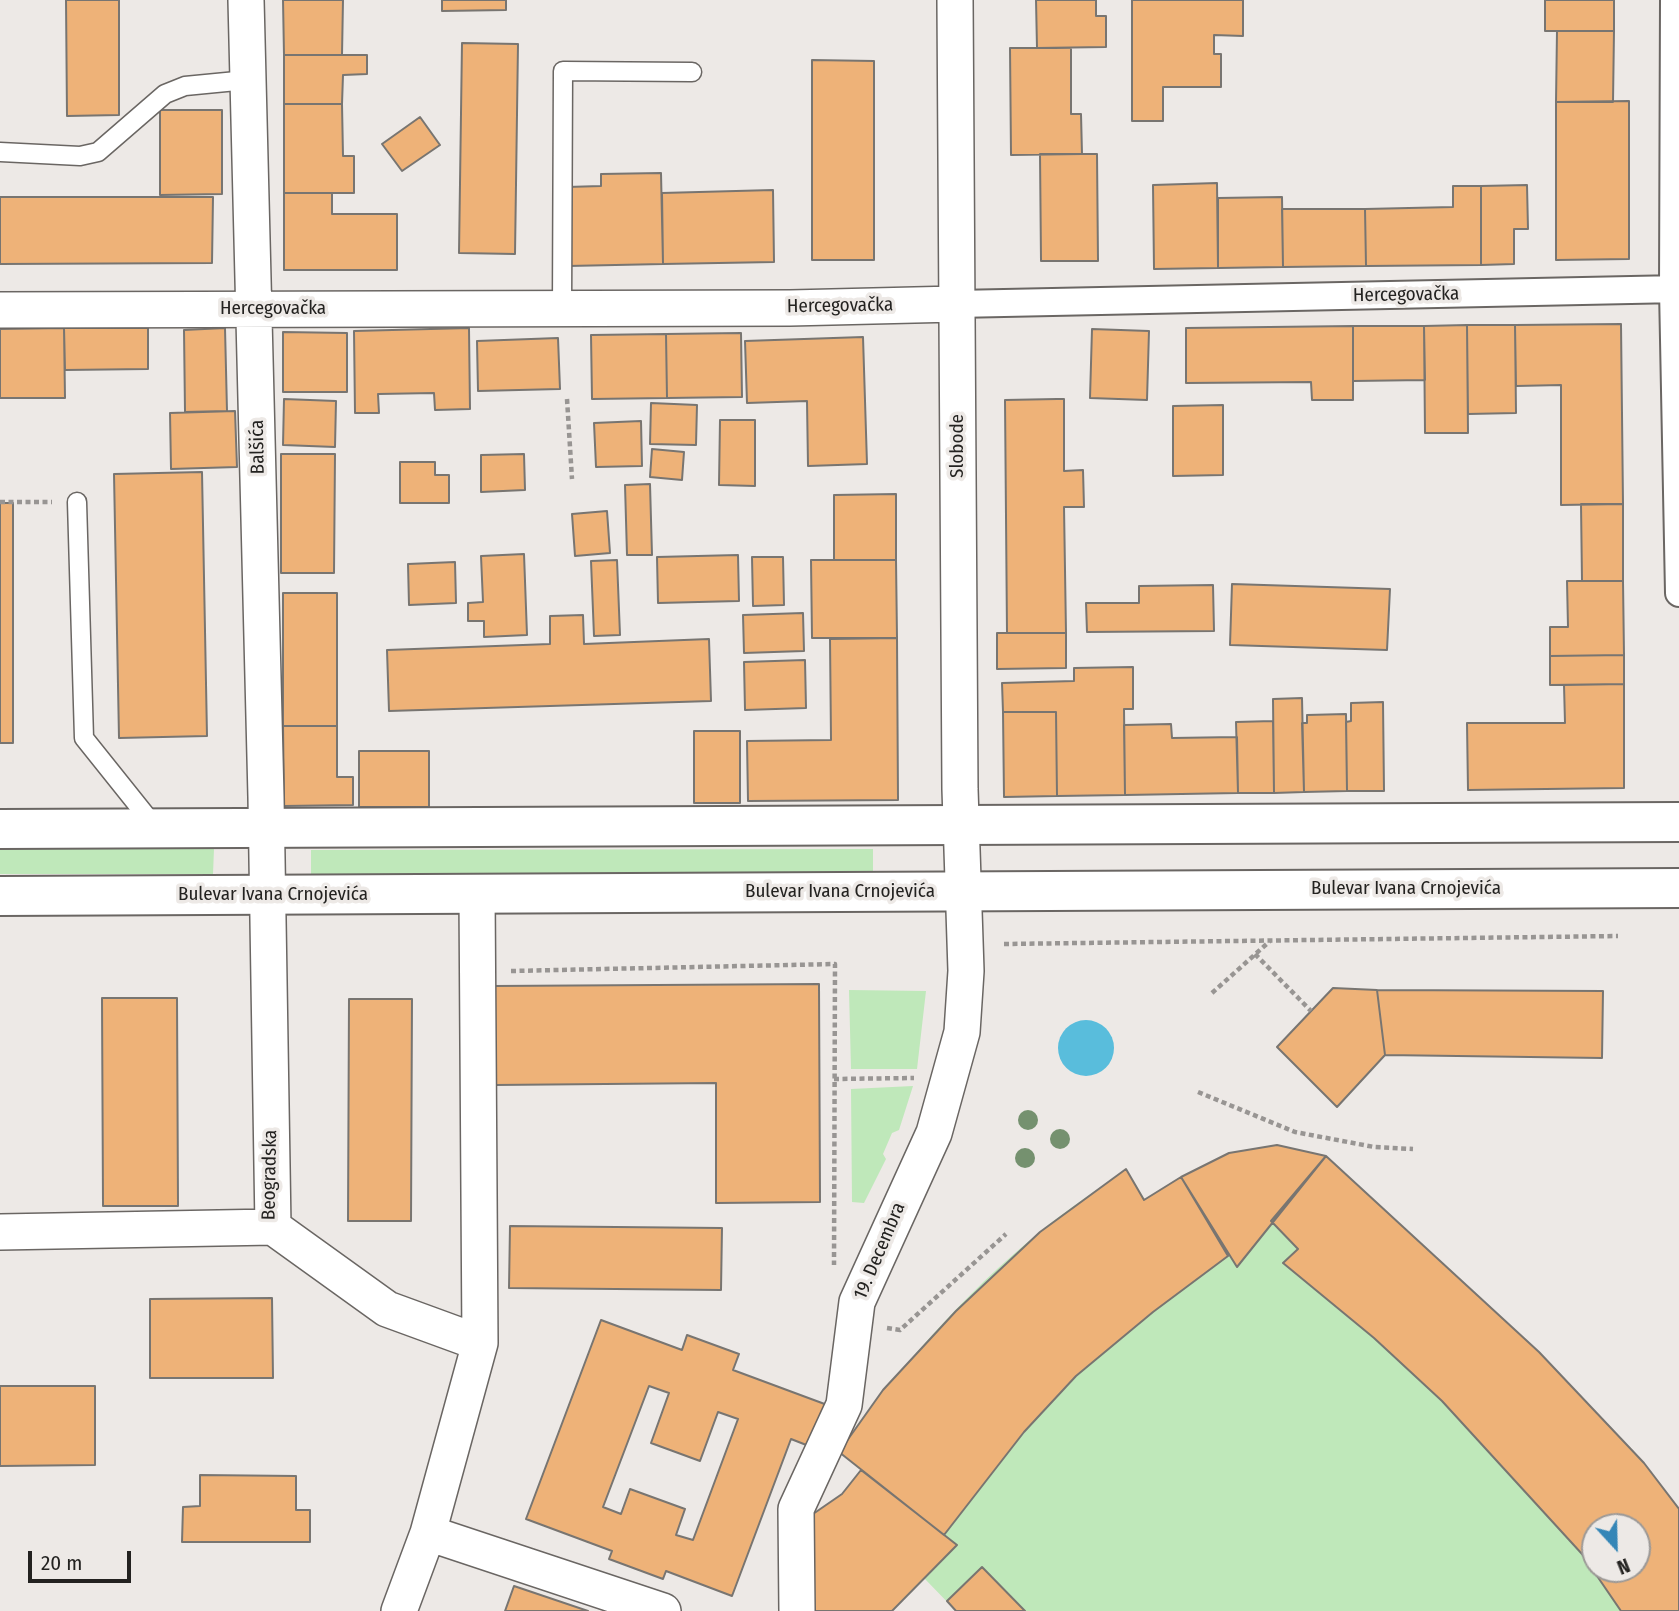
<!DOCTYPE html>
<meta charset="utf-8">
<style>
body{margin:0}
#map{position:relative;width:1679px;height:1611px;overflow:hidden;background:#ede9e6;font-family:"Fira Sans Condensed",sans-serif}
canvas{display:block}
.north{position:absolute;left:1581px;top:1513px;width:70px;height:70px;box-sizing:border-box;background:#ede9e6;border:2px solid #9c9997;border-radius:50%;rotate:158deg;font-size:19px;font-weight:700;line-height:28px;text-align:center;color:#232220}
.north::after{content:'';display:block;margin:auto;width:24px;height:32px;background:#3586b7;clip-path:polygon(50% 0,100% 100%,50% 72%,0 100%)}
.scale{position:absolute;left:28px;top:1551px;width:103px;height:32px;box-sizing:border-box;border:4px solid #232220;border-top:0;padding-left:9px;font-size:21px;line-height:24px;white-space:nowrap;color:#232220;-webkit-text-stroke:5px #ede9e6;paint-order:stroke}
</style>
<div id="map">
<canvas width="1679" height="1611"></canvas>
<div class="north">N</div>
<div class="scale">20 m</div>
</div>
<script>
const c = document.querySelector('canvas').getContext('2d');
c.lineJoin = 'round';
function fill(path, color) {
  c.fillStyle = color;
  c.fill(path, 'evenodd');
}
function stroke(path, color, width, dash) {
  c.strokeStyle = color;
  c.lineWidth = width;
  c.lineCap = dash ? 'butt' : 'round';
  c.setLineDash(dash || []);
  c.stroke(path);
}
function label(font, color, halo, rows, align = 'center') {
  c.font = font + ' "Fira Sans Condensed",sans-serif';
  c.lineWidth = 7;
  c.setLineDash([]);
  c.textBaseline = 'middle';
  c.strokeStyle = halo;
  c.fillStyle = color;
  for (const [text, x, y, turn = 0] of rows) {
    c.save();
    c.translate(x, y);
    c.rotate((+turn || 0) * Math.PI / 180);
    c.textAlign = isNaN(turn) ? turn : align;
    if (halo) c.strokeText(text, 0, 0);
    c.fillText(text, 0, 0);
    c.restore();
  }
}
fill(new Path2D(`
 M0,849H214L213,874H0Z
 M873,849V875H311V850Z
 M849,990L926,991L917,1069H851Z
 M913,1086L899,1130L892,1133L883,1154L886,1159L864,1203L852,1202L851,1089Z
 M1277,1145L1326,1156L1539,1352L1644,1463L1679,1509V1611H956L924,1578L813,1514L842,1494L861,1470L839,1452C896,1372 963,1294 1040,1232C1067,1209 1098,1190 1126,1169L1145,1200L1229,1153ZM1595,1527H1637V1569H1595Z`), '#bfe8ba');
fill(new Path2D(`
 M1058 1048a28 28 0 1 1 56 0a28 28 0 1 1-56 0Z`), '#59bddc');
const building = new Path2D(`
 M66,0H119V115L67,116Z
 M283,0H343L342,55H284Z
 M442,0H506V10L442,11Z
 M1036,0H1096V16H1106V47L1037,48Z
 M1132,0H1243V36L1214,35V54H1221V87H1163V121H1132Z
 M1545,0H1614V31H1545Z
 M1557,31H1614L1613,102H1556Z
 M462,43L518,44L515,254L459,253Z
 M1010,48H1071V114H1081L1082,154L1011,155Z
 M284,55H367V74L343,75L342,104H284Z
 M812,60L874,61V260H812Z
 M1629,101V259L1556,260V102Z
 M284,104H342L343,156H354V193H284Z
 M160,110H222V194L160,195Z
 M420,117L440,145L402,171L382,144Z
 M1040,154H1097L1098,261H1041Z
 M661,173L663,264L568,266L567,187L601,186V174Z
 M1217,183L1218,268L1154,269L1153,185Z
 M1527,185L1528,229H1514V264L1481,265V186Z
 M1453,186H1481V265L1366,266L1365,209L1453,207Z
 M773,190L774,262L663,264L662,193Z
 M284,193H332V214H397V270H284Z
 M0,197H213L212,263L0,264Z
 M1282,197L1283,267L1218,268V198Z
 M1282,209H1365L1366,266L1283,267Z
 M1621,324L1623,504L1561,505V385L1516,386L1515,325Z
 M1467,325H1515L1516,413L1468,414Z
 M1467,325L1468,433H1425L1424,326Z
 M1353,326H1424L1425,380L1353,381Z
 M1353,326V400H1312L1311,382L1186,383V328Z
 M64,328H148V369L65,370Z
 M64,328L65,398H0V329Z
 M225,328L227,411L185,412L184,330Z
 M469,328L470,409L435,410L434,393L378,394L379,413H355L354,331Z
 M1092,329L1149,331L1147,400L1090,398Z
 M283,332L347,333V392H283Z
 M741,333L742,397L667,398L666,334Z
 M666,334L667,398L592,399L591,335Z
 M863,337L867,464L808,466L807,401L747,403L745,341Z
 M558,338L560,389L478,391L477,341Z
 M284,399L336,401L335,447L283,445Z
 M1057,399H1064V471L1083,470L1084,507H1064L1066,633H1007L1005,400Z
 M651,403L697,405L696,445L650,444Z
 M1223,405V475L1173,476V406Z
 M235,411L237,467L171,469L170,413Z
 M720,420H755V486L719,485Z
 M641,421L642,466L596,467L594,423Z
 M652,449L684,452L682,480L650,477Z
 M281,454H335L334,573H281Z
 M524,454L525,490L481,492V455Z
 M400,462H435V475H449V503H400Z
 M202,472L207,736L119,738L114,474Z
 M650,484L652,555H627L625,485Z
 M896,494V560H834V495Z
 M0,503H13V743H0Z
 M1581,504H1623V581H1582Z
 M607,511L610,553L575,556L572,514Z
 M524,554L527,635L484,637V621H468V603L483,602L481,556Z
 M738,555L739,601L658,603L657,557Z
 M752,557H783L784,605L753,606Z
 M617,560L620,635L594,636L591,561Z
 M811,560H896L897,638H812Z
 M455,562L456,603L409,605L408,564Z
 M1567,581H1623L1624,655L1550,656V627H1568Z
 M1232,584L1390,589L1387,650L1230,645Z
 M1213,585L1214,631L1087,632L1086,603H1139V586Z
 M283,593H337V726H283Z
 M803,613L804,651L744,653L743,615Z
 M583,615L584,644L709,639L711,701L389,711L387,650L550,644V616Z
 M997,633H1066V668L997,669Z
 M897,638L898,800L748,801L747,741L831,740L830,639Z
 M1624,655V684L1550,685V656Z
 M805,660L806,708L745,710L744,662Z
 M1133,667V709H1124L1125,795L1057,796L1056,712H1003L1002,683L1074,681V668Z
 M1624,684V788L1468,790L1467,723H1565L1564,685Z
 M1302,698L1304,792L1274,793L1273,699Z
 M1383,702L1384,791H1347L1346,722L1351,721V703Z
 M1003,712H1056L1057,796L1004,797Z
 M1346,714L1347,791L1304,792L1302,723H1307V715Z
 M1273,721L1274,793H1238L1236,722Z
 M1171,724L1172,738L1237,737L1238,793L1125,795L1124,725Z
 M283,726H337V777H353V805L284,806Z
 M694,731H740V803H694Z
 M359,751H429V807H359Z
 M819,984L820,1202L716,1203V1083L494,1085L493,986Z
 M1333,988L1377,990L1385,1055L1337,1107L1277,1047Z
 M1377,990L1603,991L1602,1058L1385,1055Z
 M102,998H177L178,1206H103Z
 M349,999H412L411,1221H348Z
 M1277,1145L1326,1156L1237,1267L1181,1177L1229,1153Z
 M1326,1156L1539,1352L1644,1463L1679,1509V1611H1621L1582,1554L1442,1401L1374,1338L1283,1263L1298,1249L1271,1221ZM1595,1527H1637V1569H1595Z
 M1126,1169L1144,1200L1181,1177L1228,1256L1153,1312L1076,1376L1024,1432L944,1535L839,1452L883,1390L956,1311L1040,1232Z
 M510,1226L722,1228L721,1290L509,1288Z
 M272,1298L273,1378H150V1299Z
 M601,1320L682,1350L687,1335L739,1354L733,1370L830,1406L814,1448L791,1439L732,1596L666,1571L663,1579L609,1559L612,1551L526,1519ZM649,1386L669,1393L651,1443L700,1461L718,1412L738,1419L693,1540L676,1535L685,1509L630,1489L621,1514L603,1507Z
 M0,1386H95V1465L0,1466Z
 M861,1470L957,1545L892,1611H812L813,1514L842,1494Z
 M200,1475L296,1476V1510H310V1542H182L183,1507L200,1506Z
 M982,1567L1025,1611H956L947,1601Z
 M514,1586L588,1611H505Z`);
fill(building, '#eeb278');
stroke(building, '#787571', 2);
const service = new Path2D(`
 M0,152L80,156L98,152L165,94L185,86L247,80
 M562,308L563,71L692,72
 M77,502L84,738L156,828`);
const pedestrian = new Path2D(`
 M1674,0L1673,289L1679,593
 M956,304L1679,289`);
const minor = new Path2D(`
 M246,0L266,797L273,1227
 M0,310L790,308L956,304
 M273,1227L387,1309L480,1343
 M0,1232L273,1227
 M428,1533L663,1611
 M399,1611L428,1533L480,1343L477,893
 M797,1611L796,1509L844,1405L857,1302L934,1133L962,1032L966,971L960,789L955,0`);
const secondary = new Path2D(`
 M0,829L1679,822
 M0,896L1679,888`);
stroke(service, '#6a6663', 21);
stroke(pedestrian, '#6a6663', 30);
stroke(minor, '#6a6663', 38);
stroke(secondary, '#6a6663', 42);
stroke(new Path2D(`
 M567,399L572,479
 M0,502H52
 M1004,944L1618,936
 M1255,954L1311,1011
 M511,971L835,964L834,1265
 M1212,993L1270,941
 M834,1079L914,1078
 M1198,1092L1295,1132L1374,1147L1413,1149
 M887,1328L900,1330L1006,1234`), '#989593', 4.5, [5, 3.5]);
stroke(service, '#fff', 18);
stroke(pedestrian, '#fff', 26);
stroke(minor, '#fff', 35);
stroke(secondary, '#fff', 38);
c.fillStyle = '#75916f';
for (const [x, y] of [
 [1028,1120],
 [1060,1139],
 [1025,1158]
]) {
  c.beginPath();
  c.arc(x, y, 10, 0, 2 * Math.PI);
  c.fill();
}
label('19px', '#232220', '#ede9e6', [
 ["Hercegovačka",1406,295,-1],
 ["Hercegovačka",840,306,-1],
 ["Hercegovačka",273,309],
 ["Slobode",958,446,-90],
 ["Balšića",258,447,-91],
 ["Bulevar Ivana Crnojevića",1406,889],
 ["Bulevar Ivana Crnojevića",840,892],
 ["Bulevar Ivana Crnojevića",273,895],
 ["Beogradska",270,1175,-89],
 ["19. Decembra",880,1251,-67]
]);
</script>
